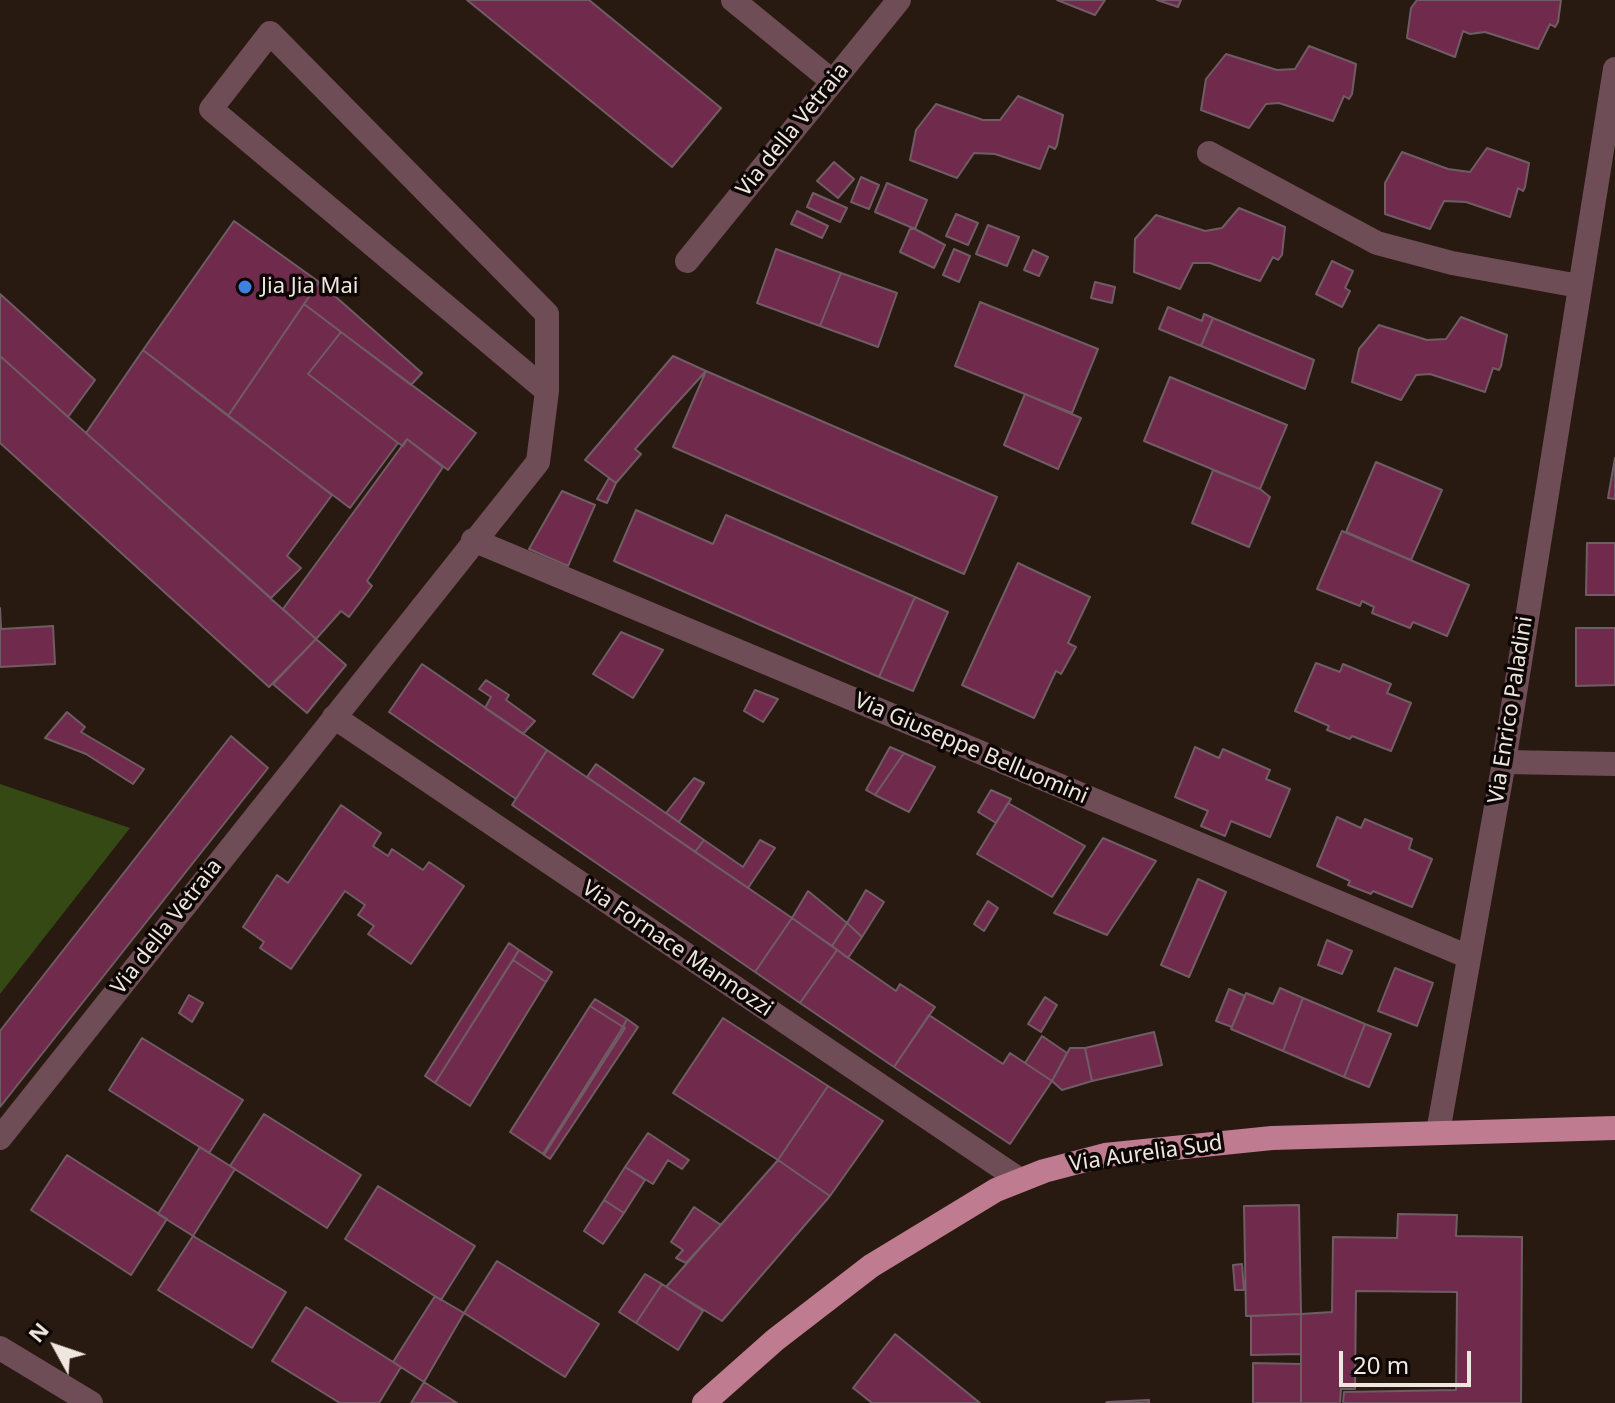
<!DOCTYPE html>
<style>
body{margin:0}
#map{position:relative;width:1615px;height:1403px;overflow:hidden;background:#281a10;font-family:"Noto Sans",sans-serif}
canvas{display:block}
.north{position:absolute;left:16px;top:1307px;width:80px;height:80px;-webkit-text-stroke:6px #0c0604;paint-order:stroke;rotate:310deg;font-size:22px;font-weight:700;line-height:32px;text-align:center;color:#efe6df}
.north::after{content:'';display:block;margin:auto;width:28px;height:36px;background:#efe6df;clip-path:polygon(50% 0,100% 100%,50% 72%,0 100%)}
.scale{position:absolute;left:1339px;top:1351px;width:132px;height:36px;box-sizing:border-box;border:4px solid #efe6df;border-top:0;padding-left:10px;font-size:24px;line-height:28px;white-space:nowrap;color:#efe6df;-webkit-text-stroke:6px #0c0604;paint-order:stroke}
</style>
<div id="map">
<canvas width="1615" height="1403"></canvas>
<div class="north">N</div>
<div class="scale">20 m</div>
</div>
<script>
const c = document.querySelector('canvas').getContext('2d');
c.lineJoin = 'round';
function fill(path, color) {
  c.fillStyle = color;
  c.fill(path, 'evenodd');
}
function stroke(path, color, width, dash) {
  c.strokeStyle = color;
  c.lineWidth = width;
  c.lineCap = dash ? 'butt' : 'round';
  c.setLineDash(dash || []);
  c.stroke(path);
}
function label(font, color, halo, rows, align = 'center') {
  c.font = font + ' "Noto Sans",sans-serif';
  c.lineWidth = 7;
  c.setLineDash([]);
  c.textBaseline = 'middle';
  c.strokeStyle = halo;
  c.fillStyle = color;
  for (const [text, x, y, turn = 0] of rows) {
    c.save();
    c.translate(x, y);
    c.rotate((+turn || 0) * Math.PI / 180);
    c.textAlign = isNaN(turn) ? turn : align;
    if (halo) c.strokeText(text, 0, 0);
    c.fillText(text, 0, 0);
    c.restore();
  }
}
fill(new Path2D(`
 M0,784L130,828L0,994Z`), '#344913');
const building = new Path2D(`
 M467,0H589L721,108L672,167Z
 M1057,0H1105L1095,15Z
 M1157,0H1181L1178,7Z
 M1417,0H1561L1558,22L1555,27L1550,24L1538,49L1485,32L1470,34L1463,31L1455,57L1407,38L1411,8Z
 M1309,46L1356,64L1352,94L1349,99L1344,96L1333,121L1279,103L1266,104L1249,128L1201,110L1206,79L1226,54L1277,70L1295,69Z
 M1018,96L1063,115L1057,145L1055,149L1049,146L1040,169L995,154L974,153L957,178L910,160L916,130L936,104L983,120H1000Z
 M1487,148L1529,163L1525,187L1523,191L1518,188L1510,217L1466,202L1444,201L1430,229L1385,214V183L1402,152L1448,169L1470,172Z
 M834,162L854,179L838,198L817,181Z
 M861,177L879,185L869,209L851,202Z
 M887,183L927,200L915,229L875,212Z
 M813,193L847,208L840,222L807,207Z
 M1239,208L1285,227L1282,255L1278,260L1273,257L1260,281L1210,263H1193L1180,289L1134,272L1135,239L1156,215L1205,231L1222,228Z
 M797,211L828,226L822,238L791,224Z
 M956,214L978,223L968,245L946,236Z
 M234,221L319,282L228,416L143,350Z
 M988,225L1019,237L1007,266L976,254Z
 M910,229H915L945,245L934,268L900,252Z
 M776,249L841,273L820,326L757,303Z
 M954,249L970,256L959,282L943,275Z
 M1033,250L1048,257L1039,276L1024,270Z
 M1332,261L1353,271L1345,288L1350,291L1342,307L1316,294Z
 M841,273L897,293L878,347L820,326Z
 M319,282L422,373L411,385L304,304Z
 M1095,282L1115,287L1112,303L1091,298Z
 M0,294L95,380L68,417L0,356Z
 M980,302L1098,349L1072,413L955,366Z
 M304,304L341,332L308,374L398,443L350,508L228,416Z
 M1168,307L1202,321L1204,314L1213,318L1201,346L1159,329Z
 M1461,317L1507,335L1501,366L1499,370L1493,368L1485,392L1430,374L1416,375L1401,400L1352,382L1359,349L1379,325L1427,340L1446,339Z
 M1213,318L1314,360L1305,389L1201,346Z
 M341,332L476,433L448,470L407,439L403,446L398,443L308,374Z
 M143,350L332,495L287,556L301,568L271,598L86,433Z
 M0,356L316,639L269,687L0,443Z
 M673,356L706,371L635,449L641,454L616,483L585,460Z
 M706,371L997,497L964,574L673,447Z
 M1170,377L1287,425L1260,489L1144,441Z
 M1025,394L1081,418L1058,469L1004,445Z
 M407,439L443,467L367,581L372,586L349,617L341,611L316,639L283,609Z
 M1615,458V499L1608,498Z
 M1376,462L1442,490L1411,560L1346,532Z
 M1213,470L1260,489L1270,497L1249,547L1192,523Z
 M609,478L616,483L607,503L597,499Z
 M562,491L595,505L568,566L529,549Z
 M636,510L713,544L726,515L915,597L879,677L614,561Z
 M1342,531L1469,585L1447,636L1413,622L1410,628L1372,613L1374,607L1362,601L1360,606L1317,589Z
 M1587,543H1615V595H1586Z
 M1018,563L1090,597L1068,643L1076,647L1061,674L1056,671L1034,718L962,685Z
 M915,597L948,612L913,691L879,677Z
 M0,608L1,629L53,626L55,664L0,667Z
 M1576,628H1615V685L1576,686Z
 M621,632L663,650L633,698L593,674Z
 M316,639L346,665L307,713L273,684Z
 M1316,663L1340,672L1343,664L1391,684L1387,693L1411,703L1391,751L1352,736L1350,739L1327,730L1329,726L1295,711Z
 M422,664L547,750L516,799L389,712Z
 M486,680L509,695L506,700L535,721L523,734L485,708L491,697L479,689Z
 M755,690L778,699L763,722L744,711Z
 M67,712L85,727L81,732L144,769L133,784L86,754L45,738Z
 M231,736L268,768L0,1107V1031Z
 M890,747L904,753L875,795L866,790Z
 M1195,747L1219,758L1223,749L1270,770L1266,779L1290,789L1270,837L1231,821L1225,836L1201,826L1208,811L1175,797Z
 M547,750L792,918L755,972L512,805Z
 M904,753L935,767L909,812L875,795Z
 M596,764L704,840L695,852L587,777Z
 M694,778L704,783L679,822L666,813Z
 M991,790L1011,799L996,823L978,812Z
 M1008,803L1085,846L1052,897L977,854Z
 M341,805L381,833L373,846L388,856L392,849L423,870L429,862L464,886L411,964L368,934L374,926L358,915L365,905L345,891L291,969L260,948L264,942L243,927L277,875L288,883Z
 M1337,817L1361,828L1365,819L1412,839L1409,849L1432,859L1412,907L1373,891L1371,894L1348,885L1350,881L1317,866Z
 M1103,838L1156,861L1107,935L1054,913Z
 M704,840L743,867L760,840L775,848L748,888L695,852Z
 M1198,879L1226,892L1189,977L1161,965Z
 M866,890L884,902L862,937L847,923Z
 M808,891L847,923L832,946L792,918Z
 M988,901L998,908L984,931L974,924Z
 M792,918L837,950L800,1003L755,972Z
 M847,923L862,937L848,958L832,946Z
 M1327,940L1352,951L1342,974L1318,965Z
 M509,943L519,950L435,1083L425,1076Z
 M519,950L552,972L546,982L513,960Z
 M837,950L896,991L900,984L935,1007L894,1067L800,1003Z
 M513,960L546,982L470,1106L435,1083Z
 M1395,968L1433,983L1417,1026L1378,1011Z
 M1280,988L1303,998L1283,1051L1231,1029L1246,993L1273,1004Z
 M1229,989L1245,996L1232,1027L1216,1021Z
 M189,995L203,1003L192,1022L179,1013Z
 M1045,997L1057,1005L1041,1032L1028,1024Z
 M1303,998L1365,1024L1344,1077L1283,1051Z
 M595,999L627,1019L623,1027L590,1006Z
 M590,1006L623,1027L543,1154L510,1132Z
 M929,1015L1003,1064L1010,1053L1052,1081L1010,1144L894,1067Z
 M723,1018L828,1086L778,1160L673,1093Z
 M627,1019L638,1027L550,1159L544,1155L625,1028L623,1027Z
 M1365,1024L1391,1034L1369,1087L1344,1077Z
 M623,1027L625,1028L544,1155L543,1154Z
 M1154,1032L1162,1065L1092,1081L1085,1048Z
 M1042,1036L1067,1053L1052,1081L1025,1063Z
 M142,1038L243,1100L209,1153L109,1090Z
 M1070,1048H1085L1092,1081L1062,1090L1052,1081Z
 M828,1086L883,1121L830,1196L778,1160Z
 M264,1114L361,1175L327,1228L230,1166Z
 M648,1133L689,1160L682,1169L668,1160L653,1184L625,1167Z
 M200,1147L235,1169L193,1236L158,1214Z
 M67,1155L167,1219L131,1275L31,1210Z
 M778,1160L830,1196L722,1321L666,1287Z
 M625,1167L645,1180L624,1213L604,1200Z
 M378,1186L475,1246L441,1300L345,1239Z
 M604,1200L624,1213L603,1244L584,1231Z
 M1299,1205L1301,1314L1246,1316L1244,1206Z
 M694,1207L721,1225L686,1263L676,1258L683,1250L671,1242Z
 M1398,1214L1457,1215L1456,1236L1522,1237L1521,1403H1343L1344,1392L1456,1390L1457,1292L1356,1291L1355,1389H1341L1340,1403H1301V1314L1332,1312L1333,1237L1397,1238Z
 M193,1236L286,1292L252,1348L158,1290Z
 M497,1261L599,1324L565,1377L464,1313Z
 M1242,1264L1244,1290H1235L1233,1265Z
 M645,1274L662,1284L636,1323L619,1312Z
 M662,1284L703,1311L678,1350L636,1323Z
 M435,1296L464,1313L424,1382L393,1362Z
 M306,1307L401,1367L379,1403H340L272,1361Z
 M1301,1314V1354L1251,1355V1316Z
 M895,1334L980,1403H872L857,1391L853,1388Z
 M1253,1363L1301,1364V1403H1253Z
 M424,1382L457,1403H411Z
 M1149,1400V1403H1106L1107,1402Z`);
fill(building, '#702b4c');
stroke(building, '#705c64', 2);
stroke(new Path2D(`
 M733,0L832,81
 M1209,153L1377,243L1452,263L1579,286
 M687,261L899,0
 M473,540L1469,957
 M334,717L1020,1180
 M1504,762L1615,764
 M1438,1132L1504,762L1615,69
 M0,1138L538,462L547,391V314L270,33L211,109L547,391
 M0,1348L91,1403`), '#6e4d56', 24);
stroke(new Path2D(`
 M704,1403L775,1340L871,1266L996,1190L1044,1171L1105,1155L1272,1138L1615,1128`), '#bf7b8f', 24);
for (const [x, y, r, color] of [
 [245,287,8,"#3f7fe0"]
]) {
  const dot = new Path2D();
  dot.arc(x, y, r, 0, 2 * Math.PI);
  c.fillStyle = color;
  c.fill(dot);
  stroke(dot, '#0c0604', 3);
}
label('22px', '#efe6df', '#0c0604', [
 ["Via della Vetraia",793,130,-51],
 ["Via Enrico Paladini",1511,710,-81],
 ["Via Giuseppe Belluomini",971,749,23],
 ["Via della Vetraia",167,927,-52],
 ["Via Fornace Mannozzi",677,949,34],
 ["Via Aurelia Sud",1146,1154,-8]
]);
label('22px', '#efe6df', '#0c0604', [
 ["Jia Jia Mai",261,287]
], 'left');
</script>
